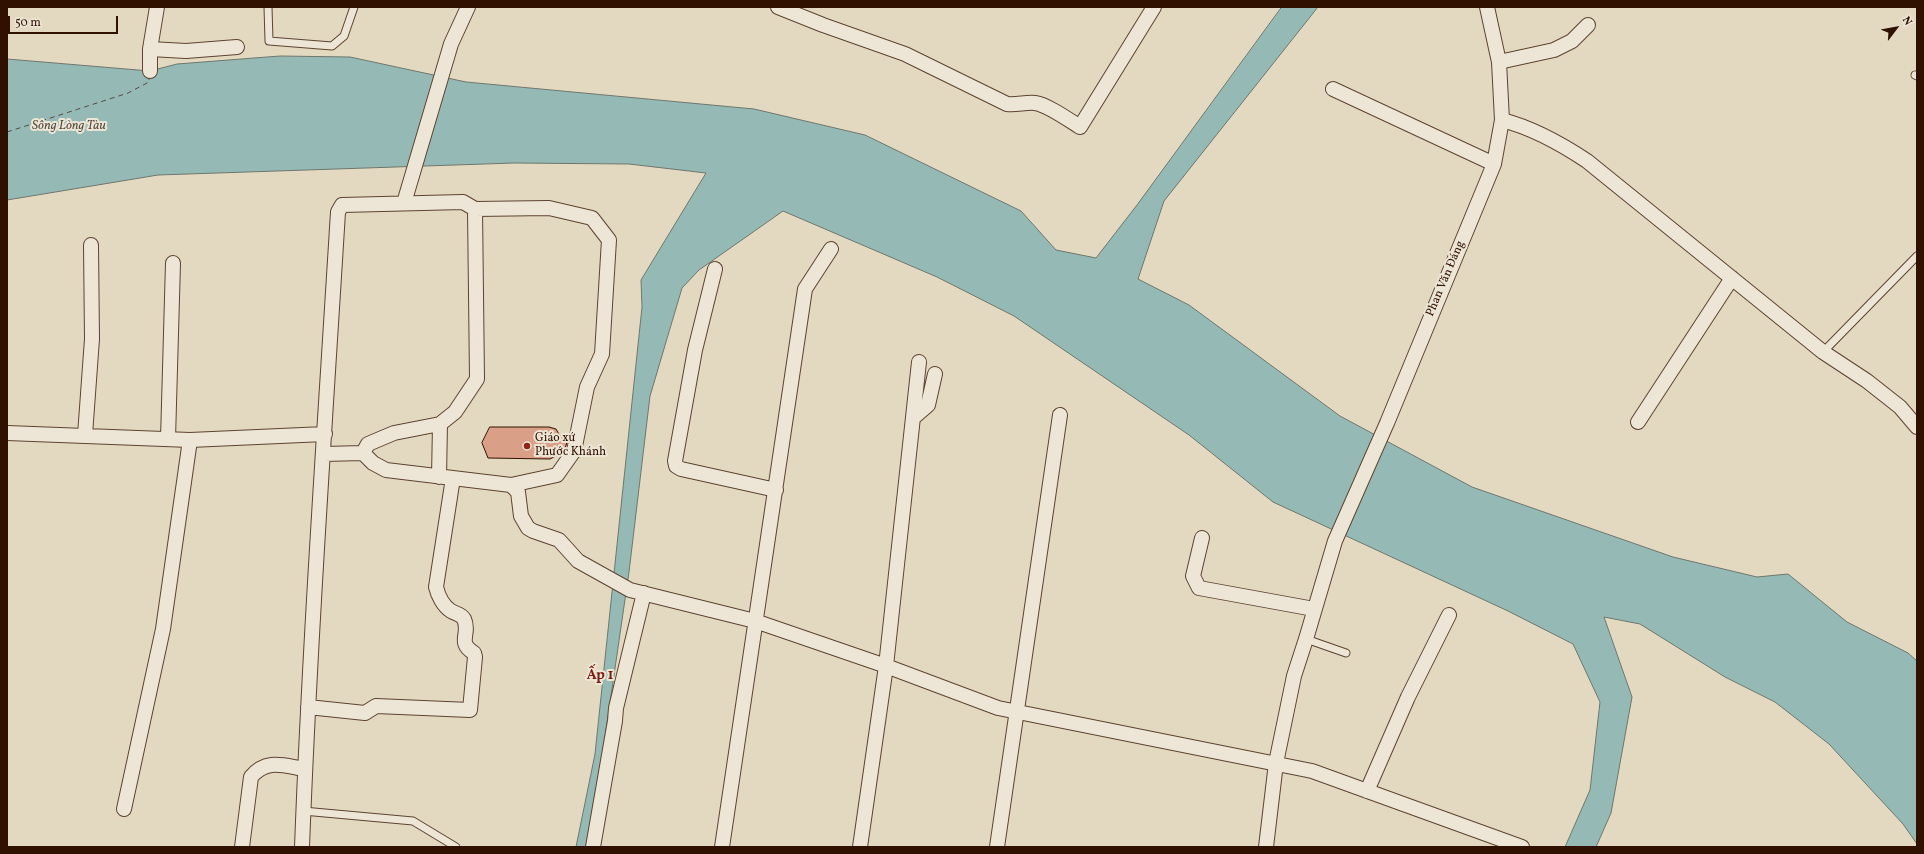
<!DOCTYPE html>
<meta charset="utf-8">
<style>
body{margin:0}
#map{position:relative;width:1924px;height:854px;overflow:hidden;background:#e3d9c0;font-family:Vollkorn,serif}
canvas{display:block}
.frame{position:absolute;inset:0;border:8px solid #301100;pointer-events:none}
.north{position:absolute;left:1876px;top:8px;width:40px;height:40px;-webkit-text-stroke:3px #ede6d6;paint-order:stroke;rotate:58deg;font-size:11px;font-weight:700;line-height:16px;text-align:center;color:#301100}
.north::after{content:'';display:block;margin:auto;width:14px;height:18px;background:#301100;clip-path:polygon(50% 0,100% 100%,50% 72%,0 100%)}
.scale{position:absolute;left:8px;top:16px;width:110px;height:18px;box-sizing:border-box;border:2px solid #301100;border-top:0;padding-left:5px;font-size:12px;line-height:14px;white-space:nowrap;color:#301100;-webkit-text-stroke:3px #ede6d6;paint-order:stroke}
</style>
<div id="map">
<canvas width="1924" height="854"></canvas>
<div class="frame"></div>
<div class="north">N</div>
<div class="scale">50 m</div>
</div>
<script>
const c = document.querySelector('canvas').getContext('2d');
c.lineJoin = 'round';
function fill(path, color) {
  c.fillStyle = color;
  c.fill(path, 'evenodd');
}
function stroke(path, color, width, dash) {
  c.strokeStyle = color;
  c.lineWidth = width;
  c.lineCap = dash ? 'butt' : 'round';
  c.setLineDash(dash || []);
  c.stroke(path);
}
function label(font, color, halo, rows, align = 'center') {
  c.font = font + ' Vollkorn,serif';
  c.lineWidth = 4;
  c.setLineDash([]);
  c.textBaseline = 'middle';
  c.strokeStyle = halo;
  c.fillStyle = color;
  for (const [text, x, y, turn = 0] of rows) {
    c.save();
    c.translate(x, y);
    c.rotate((+turn || 0) * Math.PI / 180);
    c.textAlign = isNaN(turn) ? turn : align;
    if (halo) c.strokeText(text, 0, 0);
    c.fillText(text, 0, 0);
    c.restore();
  }
}
const water = new Path2D(`
 M1282,7H1318L1164,201L1138,279L1189,305L1340,416L1472,487L1673,557L1757,577L1788,574L1847,622L1908,653L1917,661V844L1903,824L1829,744L1775,702L1725,677L1640,624L1604,617L1632,697L1611,813L1596,847H1565L1590,790L1600,702L1573,644L1508,611L1273,502L1189,435L1014,316L937,277L783,211L699,270L682,288L650,396L629,572L589,847H576L595,754L642,307L641,280L706,173L629,164L514,163L158,175L7,200V59L150,71L177,64L280,56L350,57L466,82L754,109L865,135L1021,211L1056,250L1096,258L1137,205Z`);
fill(water, '#95bab6');
stroke(water, '#6d766d', 1);
stroke(new Path2D(`
 M7,132L128,93L149,82V78`), '#534c40', 1, [5, 4]);
const building = new Path2D(`
 M490,427H549L556,429L560,436L569,435L565,449H561L558,455L550,459L488,458L482,443Z`);
fill(building, '#d9a087');
stroke(building, '#301100', 1);
const service = new Path2D(`
 M268,7L269,41L332,46L344,36L354,7
 M1915,75L1917,76
 M1823,352L1917,256
 M1306,639L1346,653
 M303,811L413,821L456,847`);
const minor = new Path2D(`
 M778,7L823,25L905,54L1007,104C1017,105 1026,102 1035,103C1048,105 1069,120 1080,127L1154,7
 M150,49L186,51L237,47
 M1499,62L1554,50L1572,41L1588,25
 M150,71V49L157,7
 M1333,89L1494,164
 M1502,120C1533,128 1560,143 1587,161L1823,352L1867,381L1900,407L1917,427
 M404,203L451,44L468,7
 M475,209L549,208L592,218L609,240L602,354L587,387L574,451L557,475L511,485
 M715,269L695,350L675,461L676,466L681,469L776,490
 M913,418L928,405L935,374
 M1638,422L1732,278
 M7,433L190,440L325,434
 M85,435L92,339L91,245
 M168,439L173,263
 M363,453L373,463L386,470L511,485L518,492L521,516L528,528L533,531L559,540L578,561L630,590L755,621L886,666L998,708L1312,771L1522,847
 M439,477L440,424
 M1202,538L1193,576L1199,588L1314,609
 M308,707L365,713L376,706L470,710L475,657L474,653C456,642 471,634 464,619C461,614 456,614 451,611C443,606 438,595 436,587L453,478
 M1367,791L1408,697L1449,615
 M124,809L163,629L190,440
 M242,847L251,777C267,758 284,766 305,769
 M302,847C310,635 325,424 338,212L342,205L463,202L475,209L477,379L455,412L440,424L394,433L368,444L363,453L324,454
 M593,847L615,721L616,708L644,593
 M722,847L805,289L831,249
 M860,847L886,666L919,362
 M997,847L1060,415
 M1266,847L1276,763L1294,676L1306,639L1335,541L1387,423L1494,164L1502,120L1499,62L1487,7`);
stroke(service, '#5d4330', 9);
stroke(minor, '#5d4330', 16);
stroke(service, '#ede6d6', 7);
stroke(minor, '#ede6d6', 14);
for (const [x, y, r, color] of [
 [527,446,4,"#8f2418"]
]) {
  const dot = new Path2D();
  dot.arc(x, y, r, 0, 2 * Math.PI);
  c.fillStyle = color;
  c.fill(dot);
  stroke(dot, '#ede6d6', 1.5);
}
label('12px', '#301100', '#ede6d6', [
 ["Phan Văn Đáng",1446,279,-67]
]);
label('12px', '#301100', '#ede6d6', [
 ["Giáo xứ",535,439],
 ["Phước Khánh",535,453]
], 'left');
label('italic 13px', '#534c40', '#ede6d6', [
 ["Sông Lòng Tàu",69,127]
]);
label('bold 14px', '#7a1f14', '#ede6d6', [
 ["Ấp 1",600,676]
]);
</script>
